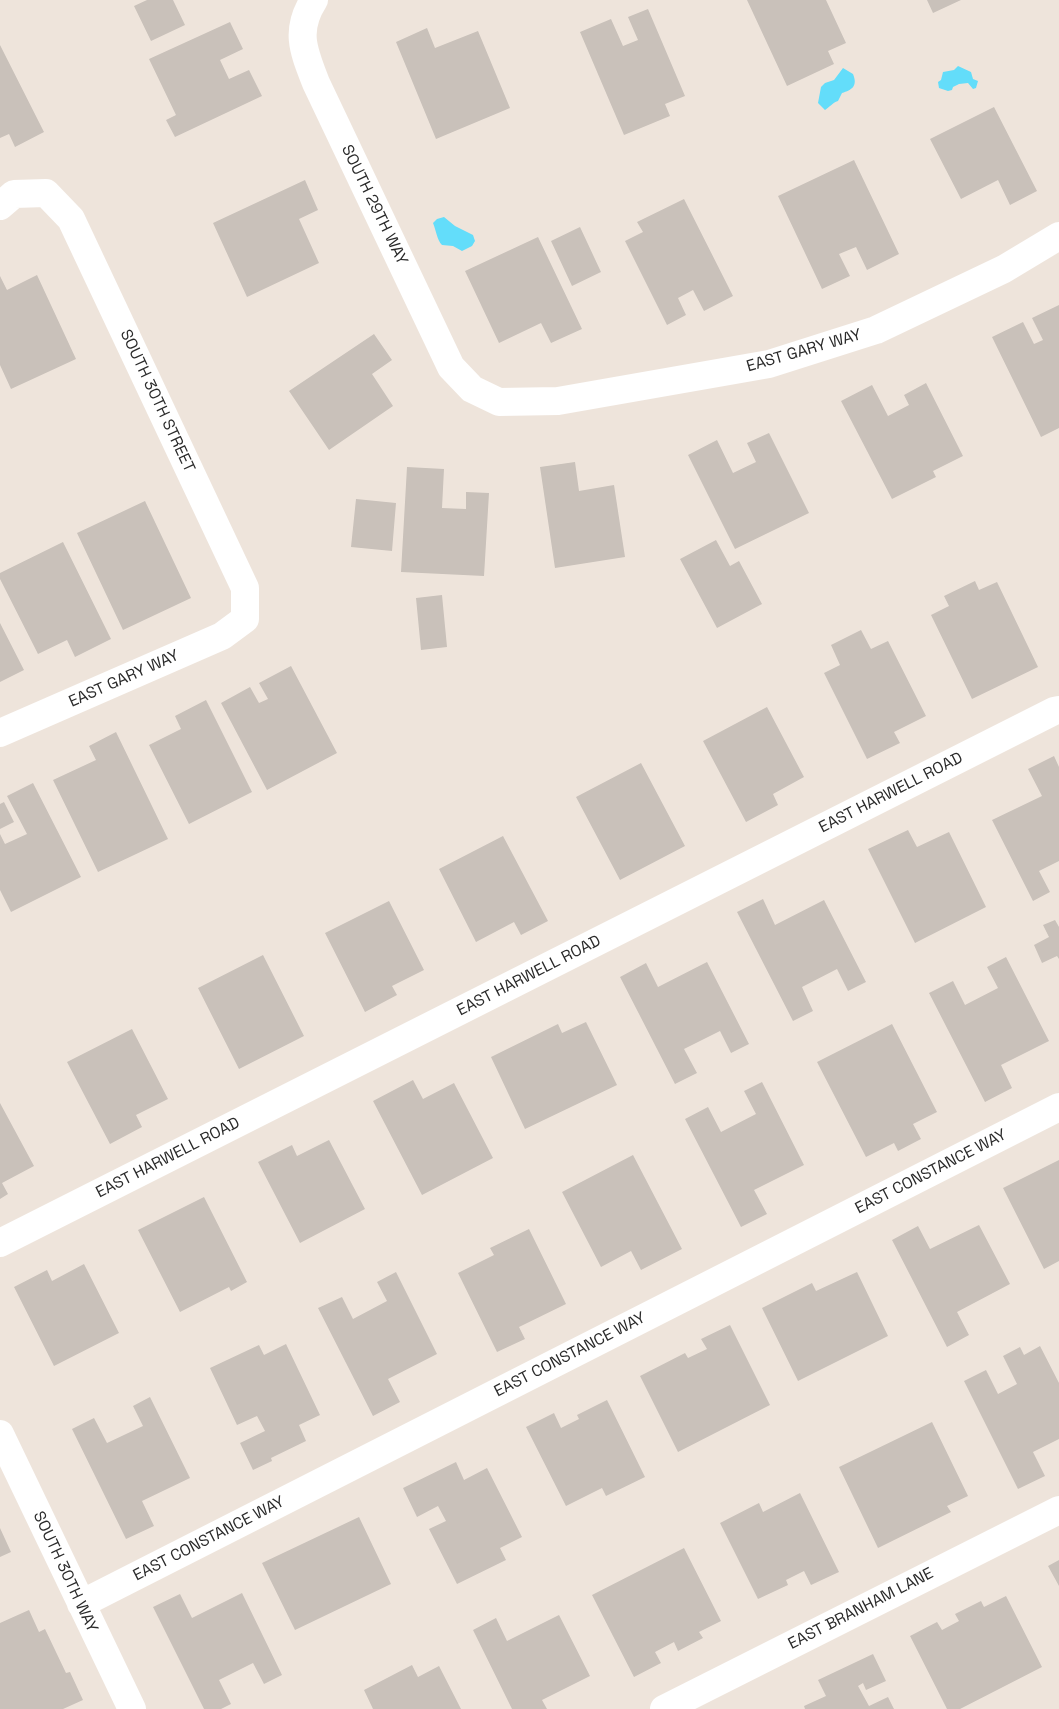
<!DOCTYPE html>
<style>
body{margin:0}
canvas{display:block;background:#eee4db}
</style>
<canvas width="1059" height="1709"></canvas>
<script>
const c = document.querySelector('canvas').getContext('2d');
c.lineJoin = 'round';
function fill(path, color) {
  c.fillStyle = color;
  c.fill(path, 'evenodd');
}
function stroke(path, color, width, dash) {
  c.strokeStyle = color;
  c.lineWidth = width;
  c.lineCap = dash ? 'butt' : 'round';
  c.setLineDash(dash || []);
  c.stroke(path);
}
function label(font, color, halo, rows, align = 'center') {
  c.font = font + ' "Space Grotesk",sans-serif';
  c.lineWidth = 5;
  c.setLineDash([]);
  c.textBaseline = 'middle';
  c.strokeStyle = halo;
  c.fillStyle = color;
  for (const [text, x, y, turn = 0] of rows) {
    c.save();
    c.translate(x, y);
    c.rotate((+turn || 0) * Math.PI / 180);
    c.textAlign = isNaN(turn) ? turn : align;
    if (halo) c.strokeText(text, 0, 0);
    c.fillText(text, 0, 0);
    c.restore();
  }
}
fill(new Path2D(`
 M958,66L971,72L973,79L978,81L976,88L973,89L968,83L959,84L953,87L952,90L948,91L939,88L938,82L941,80L943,72L954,70Z
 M843,68L853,74C858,86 852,90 842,93L838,101C832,103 830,107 825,110L818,103L821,87L825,83L834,80Z
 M444,217L455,226L473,235L475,241L472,246L462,251L453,246L442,245C437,240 436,230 433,223L437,219Z`), '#63ddfa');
fill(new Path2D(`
 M147,0H173L185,25L151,41L134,6Z
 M747,0H826L846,43L828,51L834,64L787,86Z
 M927,0H961L933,13Z
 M648,9L685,96L665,104L670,116L624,135L580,32L611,19L623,46L638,40L628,17Z
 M230,22L243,49L220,60L229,79L249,70L262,96L175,137L166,120L176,115L149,59Z
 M427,28L435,48L478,31L510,108L436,139L396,42Z
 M0,45L44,132L15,147L9,134L0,138Z
 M994,107L1037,191L1010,205L998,180L961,199L930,139Z
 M854,160L899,254L867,270L856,247L839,254L850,276L822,289L778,196Z
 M305,180L318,210L299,219L319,263L247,297L213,223Z
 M684,199L733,296L704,311L693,290L678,298L686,315L667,325L625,241L643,232L637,222Z
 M580,227L601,272L572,286L551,241Z
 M538,237L582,329L551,343L541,323L499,343L465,271Z
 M37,275L76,359L11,389L0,365V276L7,290Z
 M1059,305V428L1041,437L992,337L1023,322L1034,344L1043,340L1032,318Z
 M374,334L392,360L372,374L393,406L329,450L289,391Z
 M926,383L963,456L933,471L936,477L892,499L841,401L872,385L888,416L909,405L904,395Z
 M769,433L809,513L735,549L688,455L717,440L733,473L756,462L747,443Z
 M575,462L579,491L614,485L625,557L555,568L540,467Z
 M407,467L444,469L442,508L466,509V492L489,493L484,576L401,572Z
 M356,499L396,503L392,551L351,547Z
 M145,501L191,598L123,630L77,533Z
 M716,540L730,566L739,561L762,604L717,628L680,559Z
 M63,542L111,639L75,657L67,640L38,654L0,579V573Z
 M975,581L979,590L997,582L1038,667L972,699L931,615L949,606L944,596Z
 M442,595L447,647L421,650L416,598Z
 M0,623L24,670L0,682Z
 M861,630L871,649L888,641L926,716L894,732L900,743L867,759L824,673L840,665L831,645Z
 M291,666L337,753L267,790L221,703L250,687L259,703L268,699L259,683Z
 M206,700L252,792L189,824L149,745L181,729L175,716Z
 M767,707L804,777L773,794L778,805L746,822L703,741Z
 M116,732L168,839L98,872L53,780L96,760L89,746Z
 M1054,756L1059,767V861L1039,871L1050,892L1033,901L992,820L1042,796L1028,769Z
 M641,763L685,846L620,880L576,797Z
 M33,783L81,877L11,912L0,890V834L5,844L27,834L7,796Z
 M4,802L14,822L0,829V804Z
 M908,830L917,847L949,832L986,907L915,943L868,849Z
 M503,836L548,921L521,935L514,922L476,942L439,869Z
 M763,899L775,925L824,900L866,982L848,991L837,969L802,987L813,1011L793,1021L737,912Z
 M389,901L424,970L392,986L397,995L365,1012L325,933Z
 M1055,920L1059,927V959L1057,956L1042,963L1034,945L1049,937L1043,925Z
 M263,955L304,1036L239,1069L198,988Z
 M1006,957L1049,1041L1001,1065L1012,1088L985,1102L929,993L953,981L965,1005L998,988L987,967Z
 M707,962L749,1044L731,1053L720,1031L684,1049L697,1073L675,1084L620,977L646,963L658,987Z
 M586,1022L617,1085L525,1129L491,1057L558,1024L562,1033Z
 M892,1024L937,1112L913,1124L921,1139L898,1151L894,1143L866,1157L817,1062Z
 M132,1029L168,1099L136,1115L142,1127L110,1144L67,1062Z
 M413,1080L423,1099L454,1083L493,1158L422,1195L373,1101Z
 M762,1082L804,1165L754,1190L767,1214L741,1227L685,1119L708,1107L721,1132L756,1114L744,1091Z
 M0,1103L34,1166L2,1183L8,1194L0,1199Z
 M329,1140L365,1209L300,1243L258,1162L292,1145L297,1156Z
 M633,1155L682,1249L641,1270L631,1251L601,1267L562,1192Z
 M1059,1160V1261L1044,1269L1003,1188Z
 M204,1197L247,1282L231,1291L229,1287L180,1312L138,1230Z
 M979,1225L1010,1284L957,1312L969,1335L947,1347L892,1240L918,1226L930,1249Z
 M529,1229L566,1304L519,1327L525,1339L497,1352L458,1273L494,1255L490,1248Z
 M84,1264L119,1333L54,1366L14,1287L47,1270L52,1281Z
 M396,1272L437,1354L388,1379L400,1402L373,1416L318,1308L342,1297L353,1319L387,1301L377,1282Z
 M857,1272L888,1336L798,1381L762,1308L812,1283L816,1291Z
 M730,1325L770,1405L678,1452L640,1376L685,1353L688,1358L707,1349L701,1339Z
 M286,1344L320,1415L299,1425L306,1441L271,1458L272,1461L253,1470L240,1443L265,1431L257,1416L237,1425L210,1368L259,1345L264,1355Z
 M1040,1346L1059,1383V1439L1033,1452L1045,1476L1018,1489L964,1381L986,1370L998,1394L1017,1384L1003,1356L1020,1347L1024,1355Z
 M150,1397L190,1478L142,1501L154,1526L126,1539L72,1429L94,1418L107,1443L143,1426L133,1406Z
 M607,1400L645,1477L606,1496L602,1488L566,1506L526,1427L554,1413L561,1428L579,1419L577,1415Z
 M932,1422L968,1496L947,1506L951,1512L878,1548L839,1467Z
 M456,1462L464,1480L487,1468L522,1537L500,1548L506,1560L457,1584L429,1529L446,1521L438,1506L417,1517L403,1488Z
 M800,1493L839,1572L811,1585L804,1571L786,1580L788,1585L758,1599L720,1523L759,1503L763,1512Z
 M359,1517L391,1584L295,1630L262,1563Z
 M0,1528L11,1552L0,1557Z
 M684,1548L721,1621L699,1632L703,1638L678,1651L674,1642L655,1652L661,1663L634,1677L592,1595Z
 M1059,1560V1586L1048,1566Z
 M242,1593L282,1675L264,1684L253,1663L219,1680L231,1704L221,1709H204L153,1607L180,1594L192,1618Z
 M1006,1596L1042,1667L960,1709H947L910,1636L937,1622L942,1630L959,1621L955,1614L981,1601L984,1607Z
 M29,1610L39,1632L45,1629L66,1673L70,1672L83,1700L63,1709H0V1623Z
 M559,1615L590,1676L542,1700L547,1709H512L473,1630L496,1618L507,1641Z
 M873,1654L886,1681L866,1690L863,1683L858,1686L869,1706L888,1697L894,1709H805L804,1706L826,1696L818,1680Z
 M412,1665L418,1677L439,1666L461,1709H373L364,1690Z`), '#c9c1ba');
stroke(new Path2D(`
 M314,0C294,31 304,52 316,83L451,367L472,389L499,402L558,401L769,364L876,330L1004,269L1059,236
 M0,206L14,194L46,193L71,219L245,588V619L222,636L0,733
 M0,1243L1054,711L1059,710
 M0,1434L132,1709
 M81,1604L1059,1107
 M664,1709L1059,1510`), '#fff', 28);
label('16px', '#2a2a2a', '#fff', [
 ["SOUTH 29TH WAY",374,205,64],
 ["EAST GARY WAY",804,351,-16],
 ["SOUTH 30TH STREET",157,401,65],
 ["EAST GARY WAY",124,679,-24],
 ["EAST HARWELL ROAD",891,793,-27],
 ["EAST HARWELL ROAD",529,976,-27],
 ["EAST HARWELL ROAD",168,1158,-27],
 ["EAST CONSTANCE WAY",931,1172,-27],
 ["EAST CONSTANCE WAY",570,1355,-27],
 ["EAST CONSTANCE WAY",209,1539,-27],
 ["SOUTH 30TH WAY",65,1572,65],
 ["EAST BRANHAM LANE",861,1609,-27]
]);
</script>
